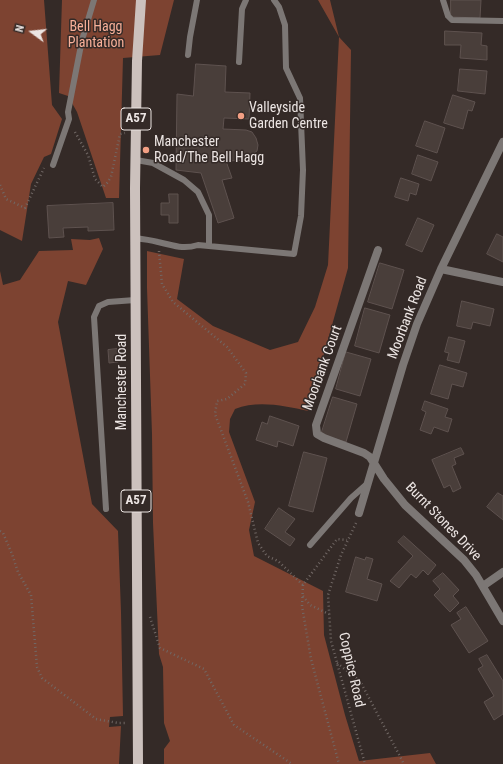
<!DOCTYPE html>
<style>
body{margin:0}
#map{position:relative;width:503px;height:764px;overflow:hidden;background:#342a27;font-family:"Roboto Condensed",sans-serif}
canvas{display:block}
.north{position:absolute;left:12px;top:12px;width:40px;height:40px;-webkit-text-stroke:3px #342a27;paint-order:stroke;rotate:285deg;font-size:11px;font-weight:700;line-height:16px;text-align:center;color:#ece5e3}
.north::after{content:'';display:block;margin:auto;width:14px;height:18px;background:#ece5e3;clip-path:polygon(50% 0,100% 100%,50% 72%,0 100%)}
</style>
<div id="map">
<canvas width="503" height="764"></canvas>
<div class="north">N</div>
</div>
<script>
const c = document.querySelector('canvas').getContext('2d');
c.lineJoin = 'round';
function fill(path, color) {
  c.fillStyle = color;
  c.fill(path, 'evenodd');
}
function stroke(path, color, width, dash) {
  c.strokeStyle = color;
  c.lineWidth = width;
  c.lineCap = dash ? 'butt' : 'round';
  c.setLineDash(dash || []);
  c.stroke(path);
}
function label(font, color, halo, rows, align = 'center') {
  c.font = font + ' "Roboto Condensed",sans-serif';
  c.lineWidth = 3;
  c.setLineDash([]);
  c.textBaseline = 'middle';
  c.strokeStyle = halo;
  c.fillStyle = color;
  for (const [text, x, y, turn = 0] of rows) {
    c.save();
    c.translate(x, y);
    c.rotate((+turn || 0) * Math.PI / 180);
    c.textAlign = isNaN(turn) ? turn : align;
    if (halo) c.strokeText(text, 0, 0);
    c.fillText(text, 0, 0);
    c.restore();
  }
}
fill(new Path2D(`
 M0,0H44L52,105L62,119L51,154L44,157L31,184L22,241L0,230Z
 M62,0H174L160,55L123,58L119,198H106L77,112L68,96L59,93Z
 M318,0H330L339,37L351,50L348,268L308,411C285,406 258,400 235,409L230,419L229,432L255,502L249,530L254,556L323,591L324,635L345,715L359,761L430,753L436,764H164V749L170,741L164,723L163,667L159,654L153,523L152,434L147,288V251L184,259L177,299L213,326L270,350L298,342L315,307L328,265L339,37Z
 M99,238L103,249L86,285L68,281L58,322L92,504L118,531L121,612L123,716L110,717L109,727L121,726L119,764H0V271L3,285L20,280L39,251L73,250L71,239L90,240Z`), '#7d4331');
const building = new Path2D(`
 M451,0H481L480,18L451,17Z
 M445,31L482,33L481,45L487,46V60L460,58L461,45H445Z
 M196,64L226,66L225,92L250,93L249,119L224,118L223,129L246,130L252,132L256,138L258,145L257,151L250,156L251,160L226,161L232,178L222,180L234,218L218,223L201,173L176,170L177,94L193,96Z
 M460,69L487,71L485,94L458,91Z
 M453,95L475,102L472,111L468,110L463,129L444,123Z
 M425,121L445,128L437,153L416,146Z
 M418,155L438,162L431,181L412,174Z
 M401,178L419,184L416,195L410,193L408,201L395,197Z
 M169,194H178V223H169V215H161V203H169Z
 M113,203L114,230L88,231V227L63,228L64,237L49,238L47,206Z
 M418,218L434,225L422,252L406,245Z
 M497,234L503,237V262L487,254Z
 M380,263L404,270L392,309L368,302Z
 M462,301L494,309L490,326L473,322L471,329L457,326Z
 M365,308L390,315L379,353L355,346Z
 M449,337L465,341L459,363L447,360L449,353L445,352Z
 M117,349L118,362L109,363L108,350Z
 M346,352L371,359L360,396L336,389Z
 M440,365L467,373L463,387L452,384L448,399L431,394Z
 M333,397L357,404L346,442L321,435Z
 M425,401L448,409L445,417L452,419L448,432L434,427L431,434L420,430L426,412L422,410Z
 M270,416L299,426L293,446L278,441L277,447L256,440L262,422L267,424Z
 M461,448L464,454L454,458L456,464L452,466L461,488L453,492L450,485L444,488L432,460Z
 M304,452L327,458L313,512L289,506Z
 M498,493L503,496V520L487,507Z
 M279,508L295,519L285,532L295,539L290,546L265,529Z
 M404,536L436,565L428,575L423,570L416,578L411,574L399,588L390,581L413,556L398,542Z
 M356,557L365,560L366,557L373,559L367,579L382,584L377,601L346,592Z
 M443,573L459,590L453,596L459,603L450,612L434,595L440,589L433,581Z
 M466,607L488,641L469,653L451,625L461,619L457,613Z
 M487,655L503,681V714L494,720L484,702L494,696L478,669L483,666L479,659Z`);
fill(building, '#493e3a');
stroke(building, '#5e524f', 1);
stroke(new Path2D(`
 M75,132L88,155L95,179L103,187L107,183L111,177L120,134L125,133
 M0,185L6,199L25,208L44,168
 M159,251L162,284L173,302L227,347L246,373L245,384L227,399L217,401L215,414L248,502L258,543L267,556L278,561L303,585L337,539L347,540
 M356,523L341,555L328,595L331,641L365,764
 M0,531L3,533L12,554L18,572L31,595L37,667L42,678L96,719L118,723H127
 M303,585L302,606L311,659L339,764
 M303,596L310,605L329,614
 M150,617L160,648L204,669L234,725L292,764
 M337,663L360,681L404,764`), '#716865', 2.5, [1, 3]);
stroke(new Path2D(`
 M443,0L448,16L452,20L503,21
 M188,55L190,37L197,0
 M239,62L242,9L246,0
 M136,160L153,163L184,180L198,192L209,215V245
 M53,165L69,119L68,112L82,40L94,0
 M135,238C143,239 150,240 158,242C173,245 182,250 198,245L294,254L301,216L303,170L300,98L286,68L285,25L279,7L274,0
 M106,509L94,317L99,306L108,302L135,300
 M310,545L351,498L368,483`), '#7c7775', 6);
stroke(new Path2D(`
 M378,250L316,425L317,434L324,438L364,453L370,457L384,479L405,505L464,560L476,575L503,621
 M441,269L503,282
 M359,513L403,365L417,324L441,269L503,142
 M483,586L503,572`), '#7c7775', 8);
stroke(new Path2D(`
 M138,764L135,188L137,61L141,0`), '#ccc1bd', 10);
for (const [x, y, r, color] of [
 [241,116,4,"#f39f84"],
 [146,150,4,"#f39f84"]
]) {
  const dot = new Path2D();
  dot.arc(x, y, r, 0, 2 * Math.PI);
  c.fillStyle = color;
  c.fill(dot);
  stroke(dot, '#342a27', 1.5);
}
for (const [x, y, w] of [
 [136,119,30],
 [136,501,30]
]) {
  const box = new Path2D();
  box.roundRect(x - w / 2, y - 11, w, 22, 3);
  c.fillStyle = '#342a27';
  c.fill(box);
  stroke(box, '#ece5e3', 1);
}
label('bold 13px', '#ece5e3', null, [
 ["A57",136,119],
 ["A57",136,501]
]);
label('14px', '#f9b099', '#342a27', [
 ["Bell Hagg",96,27],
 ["Plantation",96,43]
]);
label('14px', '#ece5e3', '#342a27', [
 ["Valleyside",249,108],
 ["Garden Centre",249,124],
 ["Manchester",154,142],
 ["Road/The Bell Hagg",154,158]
], 'left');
label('14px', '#ece5e3', '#342a27', [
 ["Moorbank Road",408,318,-69],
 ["Moorbank Court",323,368,-70],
 ["Manchester Road",122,382,-90],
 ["Burnt Stones Drive",443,522,46],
 ["Coppice Road",351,670,77]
]);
</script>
